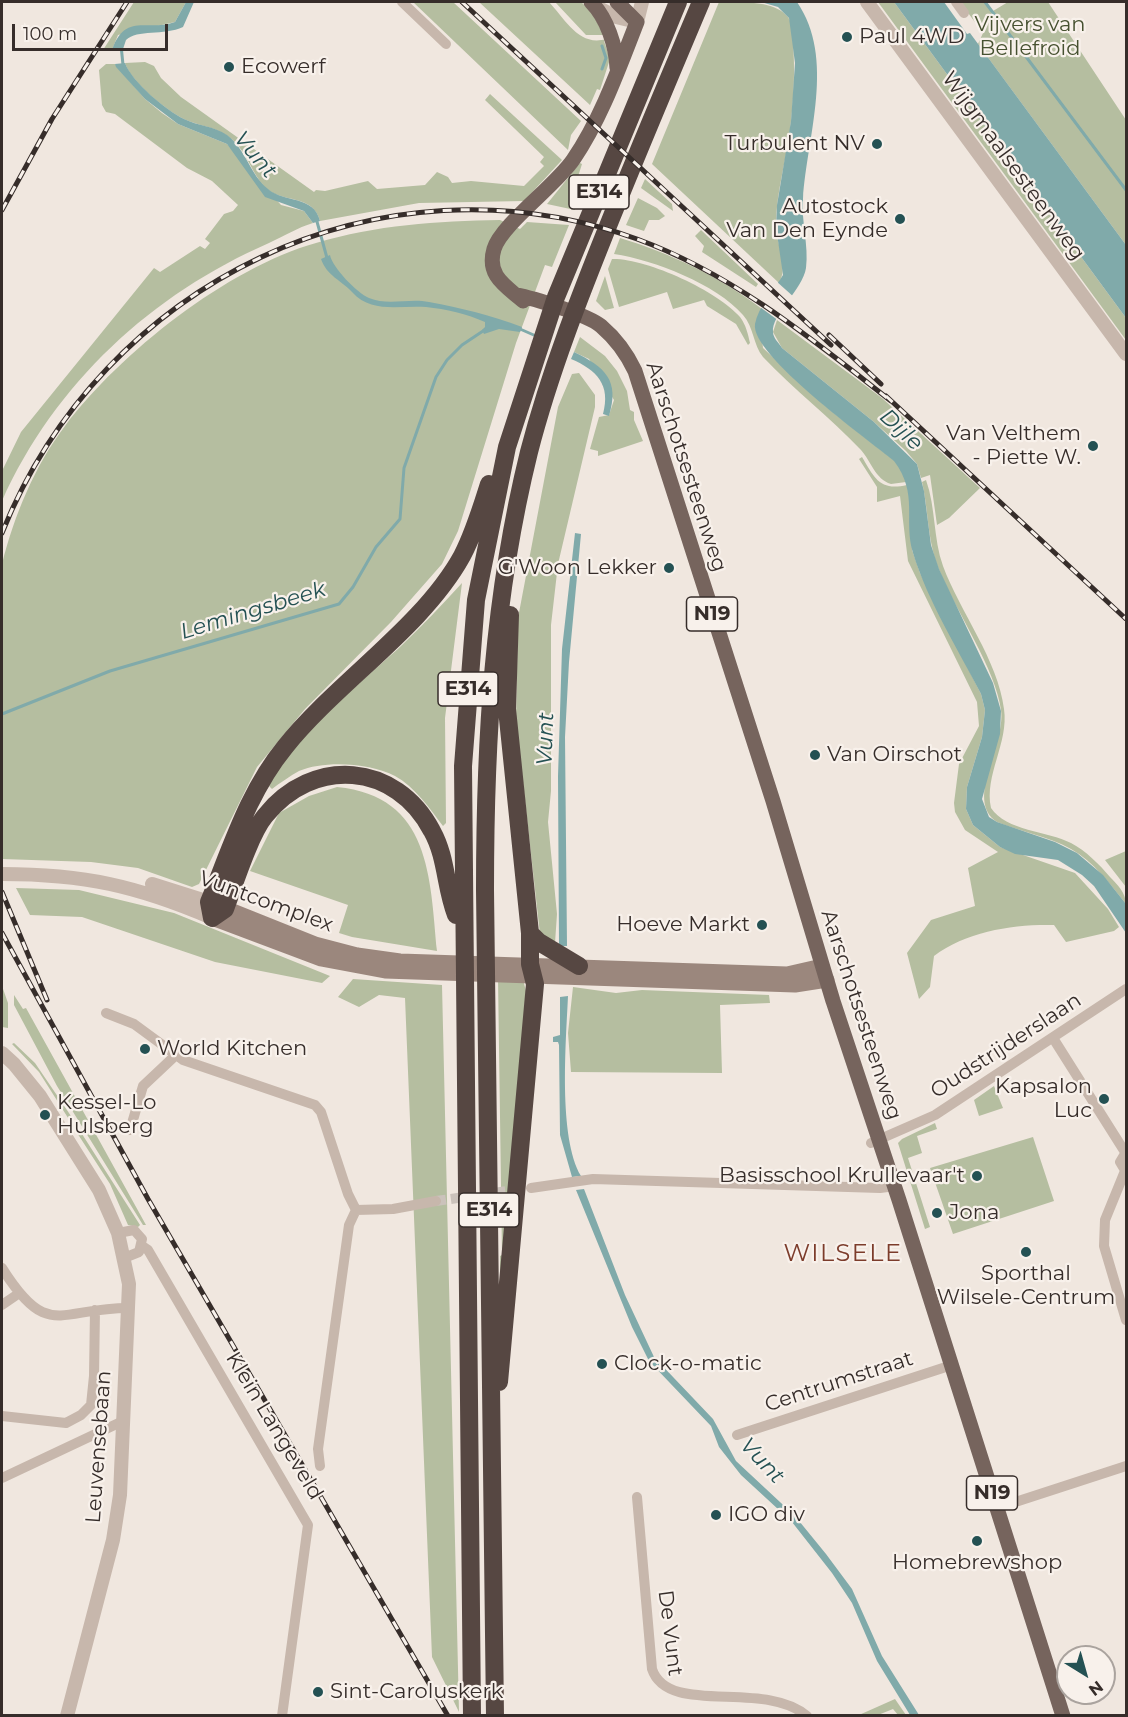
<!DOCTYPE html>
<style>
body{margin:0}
#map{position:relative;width:1128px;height:1717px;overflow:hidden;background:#f0e7df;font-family:Montserrat,sans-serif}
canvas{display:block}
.frame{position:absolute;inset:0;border:3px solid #362d2a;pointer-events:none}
.north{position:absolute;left:1056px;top:1645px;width:60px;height:60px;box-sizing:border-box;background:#f8f1eb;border:2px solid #aaa39e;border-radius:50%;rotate:143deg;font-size:16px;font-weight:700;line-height:24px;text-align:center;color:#362d2a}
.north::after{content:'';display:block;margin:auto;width:21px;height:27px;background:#245153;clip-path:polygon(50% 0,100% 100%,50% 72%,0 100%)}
.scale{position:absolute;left:12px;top:24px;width:156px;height:27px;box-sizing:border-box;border:3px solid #362d2a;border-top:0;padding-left:8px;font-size:18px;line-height:21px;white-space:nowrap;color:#362d2a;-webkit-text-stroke:4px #f8f1eb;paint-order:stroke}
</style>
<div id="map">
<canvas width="1128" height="1717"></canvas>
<div class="frame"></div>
<div class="north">N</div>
<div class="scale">100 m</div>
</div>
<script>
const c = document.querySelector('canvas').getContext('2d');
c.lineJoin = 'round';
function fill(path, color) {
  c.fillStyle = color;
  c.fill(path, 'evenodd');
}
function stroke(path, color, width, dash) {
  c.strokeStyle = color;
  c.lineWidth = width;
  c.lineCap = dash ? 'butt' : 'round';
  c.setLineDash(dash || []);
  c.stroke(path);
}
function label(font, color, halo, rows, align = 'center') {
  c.font = font + ' Montserrat,sans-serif';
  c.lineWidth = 4.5;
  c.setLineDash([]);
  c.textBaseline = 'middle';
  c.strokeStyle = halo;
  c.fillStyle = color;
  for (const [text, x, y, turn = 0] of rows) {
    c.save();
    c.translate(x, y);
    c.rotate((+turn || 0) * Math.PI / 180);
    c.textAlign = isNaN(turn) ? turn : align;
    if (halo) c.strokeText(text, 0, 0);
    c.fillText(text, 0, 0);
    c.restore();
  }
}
fill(new Path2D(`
 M134,2H186L175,22L118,35L112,50H103Z
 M413,2H453L581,121L571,135L568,150Z
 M479,2H549C565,19 579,47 606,39L604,41L610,59L600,90L597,89L590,105Z
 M555,2H581L591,11L604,35H586Z
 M719,2C740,2 775,0 788,17C793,24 792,35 793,43C795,69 794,95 791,121C788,156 776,190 776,225C776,244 789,266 779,283L652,164Z
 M878,2H894L1126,318V340Z
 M960,2H986L993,11L1008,2H1048L1126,120V245L978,44L983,33Z
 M145,62L154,66L161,78L181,97L314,192L316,190L325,191L368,181L377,189L425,185L437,172L448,177L452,183L471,181L524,186L544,166L540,162L544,157L485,100L490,94L562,160L524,201L419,203L320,221C313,194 283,203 267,189C251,174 247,150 229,137C216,127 200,126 186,120C168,112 131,82 125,63Z
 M106,64H115L145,99L162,113L178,124L227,144L281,205L304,211L313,223C297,228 286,235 269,243C152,294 55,383 2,501V471L21,432L154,268L160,272L200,246L205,249L210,243L205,239L224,214L233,211L238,205L212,181L187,168L115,114L106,112L102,105L99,70Z
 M580,163L582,164L574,189L575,210L547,204Z
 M645,179L672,204L673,211L641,188Z
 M638,198L657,208L665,216L659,220H649L644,231L626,225Z
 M500,220L520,229L527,222L569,225L552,267L545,265L516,343L458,531L442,564L391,622L305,709L257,767L199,884L192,887L138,868L91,862L2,859C2,789 2,720 2,650C2,626 0,585 2,564C14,516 35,465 65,426C120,353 227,268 316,243C376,225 437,221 500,220Z
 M701,230L758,284L756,287L702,252L704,246L695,236Z
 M620,238C670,253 722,278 762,309L759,313L763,348L830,410L895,461L905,475L906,482L891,484C875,479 871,461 861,450C830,417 794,390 763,357C753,345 754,327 743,315C716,284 654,260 614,254Z
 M612,259C646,258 718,291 740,317C746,325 748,334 750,343L748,345L736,324L707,306L704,300L673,309L667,292L619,307L608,269Z
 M605,276L614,308L605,310L596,301Z
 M777,320L882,398L980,488L949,518L937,525L930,475L921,478L917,464L906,451L874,422L782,348L773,332Z
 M580,337L605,356L617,371L627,391L630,410L634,412V420L643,441L598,456V451L590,449L599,417L609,415L614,400L589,359L574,352Z
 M579,373L595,395V407L558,564L551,625V791L548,822L557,914L555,943L540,934L516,720L518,618L558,407L572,374Z
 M862,457C875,479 880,491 907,485L910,496L912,550L920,573L981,694L985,710L982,737L967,787L966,809L973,825L1000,847L1075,873L1108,909L1119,927L1114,931L1066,942L1054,925C1014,924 967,931 934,956L930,987L919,999L907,953L931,920L975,906L968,868L998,852L965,830L955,812L954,803L959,764L979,726L977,702L908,561L900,496L877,502V487L859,459Z
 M926,480C936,508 933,538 943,566C960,612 998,660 1004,709C1009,743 984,775 991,808C1006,831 1048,831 1071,843C1086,851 1099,864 1110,877C1117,884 1126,893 1126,904C1110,884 1094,862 1071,849C1048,836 1021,832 997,822C964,800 1006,744 1001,710C996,670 956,611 940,572C927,542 929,512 922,482Z
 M462,583L445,718L446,823L443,826C430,809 415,787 395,776C370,763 325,760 299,771C290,776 280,783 272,789L269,786C277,751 372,673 401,646C422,626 442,605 462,583Z
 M337,787C431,796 430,878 437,951L352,937L339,933L348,905L250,871L279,813L309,796Z
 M1126,851V887L1105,860Z
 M16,888L79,890L174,913L330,976L322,983L215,962L82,917L30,915Z
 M498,978L523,980L526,991L500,1290V1256L502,1255Z
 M353,979L442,985L459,1712L432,1657L405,998L379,995L359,1007L338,997Z
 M2,986L8,1003V1028L2,1027Z
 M573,987L616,993L642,990L769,995L770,1003L720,1005L722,1073L571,1072L568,1033Z
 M14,995L23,1009L26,1008L146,1225H143L57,1086L14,1005Z
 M14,1043L35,1063L73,1119L70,1121L39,1072L12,1044Z
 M994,1086L1003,1108L979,1116L974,1100Z
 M75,1123L140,1225L138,1227L128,1225L110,1184L72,1125Z
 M935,1123L937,1129L917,1136L922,1153L908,1158L930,1227L925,1229L898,1143L902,1139Z
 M1033,1137L1054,1201L953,1234L930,1168Z
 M895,1699L906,1715H898L893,1709L878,1715H859Z`), '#b5bea0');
fill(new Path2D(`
 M186,2H194L183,27C164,36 137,29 126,40L123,49L112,50C125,12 148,32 175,22Z
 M761,2H797C836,59 807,136 803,199C801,221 809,246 806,268C803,289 771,315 773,332C773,338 779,343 782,348L874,422L917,464L924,491L931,545L939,569L993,683L1001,711L1000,734L982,799L989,817L997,822L1055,842L1077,853L1103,875L1126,904V933L1094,886L1082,875L1058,860L1015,854L1000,847L973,825L966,809L967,787L982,737L985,710L981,694C958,649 928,602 913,553C903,520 919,494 894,461C869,440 750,355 755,324C758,307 774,290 783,275L776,227L777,205L791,121L795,63L789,18L778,7Z
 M894,2H944L967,34L970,33L1126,245V318Z
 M125,63C132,82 167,111 184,119C198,126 214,126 227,135C246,149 250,175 268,189C284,203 314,195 320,221L313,223L304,211L265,197L227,144L178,124L145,99L116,67L115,64Z
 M330,255C332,267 357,293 369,298C388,306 409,298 429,302C461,308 491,315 522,327L520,332L499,329L484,334L482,330L485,327V322C467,314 446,309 426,307C399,305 372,314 352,292C341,280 327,276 321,259Z
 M574,352C605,367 620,380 609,416L603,414C611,385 597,370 571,359Z
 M575,533L581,534L569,662L565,737L567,946H559L558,776L562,649Z
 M568,996C566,1042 558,1137 581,1176L572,1177L560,1135L559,1045L558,1042H553V1037L560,1035V997Z
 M584,1189L625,1295L654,1357L713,1419L736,1461L795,1516L826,1554L852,1589L882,1656L919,1715H910L877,1661L852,1603L832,1573L792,1522L741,1475L719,1447L711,1426L649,1361L632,1327L576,1190Z`), '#80aaaa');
fill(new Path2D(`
 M776,281L795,298L779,321L760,307Z`), '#f0e7df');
stroke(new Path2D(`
 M985,2L1126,190
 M121,45L123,65
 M602,69L606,58L602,46
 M316,218L327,258
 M520,329L536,336
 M2,714L110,671L339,604L353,587L376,547L400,519L404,468L436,377L447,360L462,345L486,329`), '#80aaaa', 3);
stroke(new Path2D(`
 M436,1201L522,1189`), '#cbc2bb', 10, [10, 5]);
stroke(new Path2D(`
 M402,2L446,44
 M956,2L964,13
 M106,1013L134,1024L183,1060L315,1105L321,1112L348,1194L356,1210L393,1209L436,1201
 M1053,1038L1125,1152
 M130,1130L143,1086L177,1054
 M871,1143L935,1115L1126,989
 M1126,1152L1120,1162L1126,1172
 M1125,1171L1105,1220L1104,1246L1126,1320
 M531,1188L593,1179L880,1188L895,1186
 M118,1233L134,1230L142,1239L139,1252L124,1258
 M142,1246L148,1250L308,1525L282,1716
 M2,1268C48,1341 59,1308 128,1308
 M2,1305L18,1294
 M2,1416L66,1423L81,1415L91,1405L94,1376L95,1310
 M737,1435L952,1365
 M320,1466L318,1449L349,1225L356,1210
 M2,1478L123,1421
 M637,1497L652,1669C668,1717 764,1679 807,1716
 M997,1508L1126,1466`), '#c7b7ac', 10);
stroke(new Path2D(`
 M867,2L1126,354
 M595,6L616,17L637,22L642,2
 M2,874C84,874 137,886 212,918
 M152,884L209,902
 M2,1053L14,1064L40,1096L99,1190L118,1233L129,1284L120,1495L113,1540L67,1716`), '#c7b7ac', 14);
stroke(new Path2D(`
 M215,904L315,944L357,955L400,961L787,974L822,966
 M212,918L321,959L385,971L795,985L827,980`), '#9b877d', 15);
stroke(new Path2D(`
 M591,2C607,18 616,46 617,68
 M516,295C533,298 588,315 601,326C615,338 627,354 635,371L773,801L833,1001L899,1200L1063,1716
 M523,301C506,286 486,276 494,249C501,225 555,186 573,160C601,119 619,68 637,22L617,2`), '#76645d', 15);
stroke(new Path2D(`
 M456,915C445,887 447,858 432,831C396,762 313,756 265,816C250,834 234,885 225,909L212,918L209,902C231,849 248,792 285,747C336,683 423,627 462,556C474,533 481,509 489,484
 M530,933L539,942L579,966
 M499,1382L535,984L530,964V933L507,709L510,615
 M472,1716L463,766L476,600L507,447L556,297L678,2
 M495,1716L485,890C485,740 493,598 529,452C550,371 581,293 612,216C641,144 671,73 701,2`), '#564742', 18);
const rail = new Path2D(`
 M462,2L831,345
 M2,210L52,119L127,2
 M829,335L881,384
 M886,396L1126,619
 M2,533C102,283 380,146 637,239C733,274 812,339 891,401
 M2,892L47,1000
 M2,933L148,1199L448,1716`);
stroke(rail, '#362d2a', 5);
stroke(rail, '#f8f1eb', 3, [9]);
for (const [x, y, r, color] of [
 [847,37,6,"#245153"],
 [229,67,6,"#245153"],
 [877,144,6,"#245153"],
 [900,219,6,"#245153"],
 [1093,446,6,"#245153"],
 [669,568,6,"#245153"],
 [815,755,6,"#245153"],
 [762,925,6,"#245153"],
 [145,1049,6,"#245153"],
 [1104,1099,6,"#245153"],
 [45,1115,6,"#245153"],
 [977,1176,6,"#245153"],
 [937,1213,6,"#245153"],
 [1026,1252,6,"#245153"],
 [602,1364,6,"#245153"],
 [716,1515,6,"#245153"],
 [977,1541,6,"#245153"],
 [318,1692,6,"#245153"]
]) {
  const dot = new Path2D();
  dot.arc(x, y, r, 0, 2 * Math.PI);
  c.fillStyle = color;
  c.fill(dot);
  stroke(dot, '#f8f1eb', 2);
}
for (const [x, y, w] of [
 [599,192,60],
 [712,614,51],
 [468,689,60],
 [489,1210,60],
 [992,1493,51]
]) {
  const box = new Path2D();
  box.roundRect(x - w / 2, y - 17, w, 34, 4.5);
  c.fillStyle = '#f8f1eb';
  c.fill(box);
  stroke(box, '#362d2a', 1.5);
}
label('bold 20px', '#362d2a', null, [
 ["E314",599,192],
 ["N19",712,614],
 ["E314",468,689],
 ["E314",489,1210],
 ["N19",992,1493]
]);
label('21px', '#465130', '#f8f1eb', [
 ["Vijvers van",1030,25],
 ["Bellefroid",1030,49]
]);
label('21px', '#362d2a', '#f8f1eb', [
 ["Paul 4WD",859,37],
 ["Ecowerf",241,67],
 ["Turbulent NV",865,144,"right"],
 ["Autostock",888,207,"right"],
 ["Van Den Eynde",888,231,"right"],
 ["Van Velthem",1081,434,"right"],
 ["- Piette W.",1081,458,"right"],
 ["G'Woon Lekker",657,568,"right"],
 ["Van Oirschot",827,755],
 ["Hoeve Markt",750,925,"right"],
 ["World Kitchen",157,1049],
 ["Kapsalon",1092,1087,"right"],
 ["Luc",1092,1111,"right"],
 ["Kessel-Lo",57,1103],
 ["Hulsberg",57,1127],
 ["Basisschool Krullevaar't",965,1176,"right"],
 ["Jona",949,1213],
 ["Sporthal",1026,1274,"center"],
 ["Wilsele-Centrum",1026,1298,"center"],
 ["Clock-o-matic",614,1364],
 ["IGO div",728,1515],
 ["Homebrewshop",977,1563,"center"],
 ["Sint-Caroluskerk",330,1692]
], 'left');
label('21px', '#362d2a', '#f8f1eb', [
 ["Wijgmaalsesteenweg",1013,166,54],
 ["Aarschotsesteenweg",686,467,72],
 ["Vuntcomplex",266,902,20],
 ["Aarschotsesteenweg",861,1015,72],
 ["Oudstrijderslaan",1006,1046,-33],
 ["Centrumstraat",839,1382,-18],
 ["Klein Langeveld",274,1426,59],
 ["Leuvensebaan",99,1447,-86],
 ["De Vunt",670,1633,83]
]);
label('italic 22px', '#245153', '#f8f1eb', [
 ["Vunt",255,155,50],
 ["Dijle",901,430,43],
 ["Lemingsbeek",253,611,-17],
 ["Vunt",546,739,-88],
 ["Vunt",762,1461,47]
]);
c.letterSpacing = '1.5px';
label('24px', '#7c3c2b', '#f8f1eb', [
 ["WILSELE",843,1254]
]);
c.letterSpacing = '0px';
</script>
